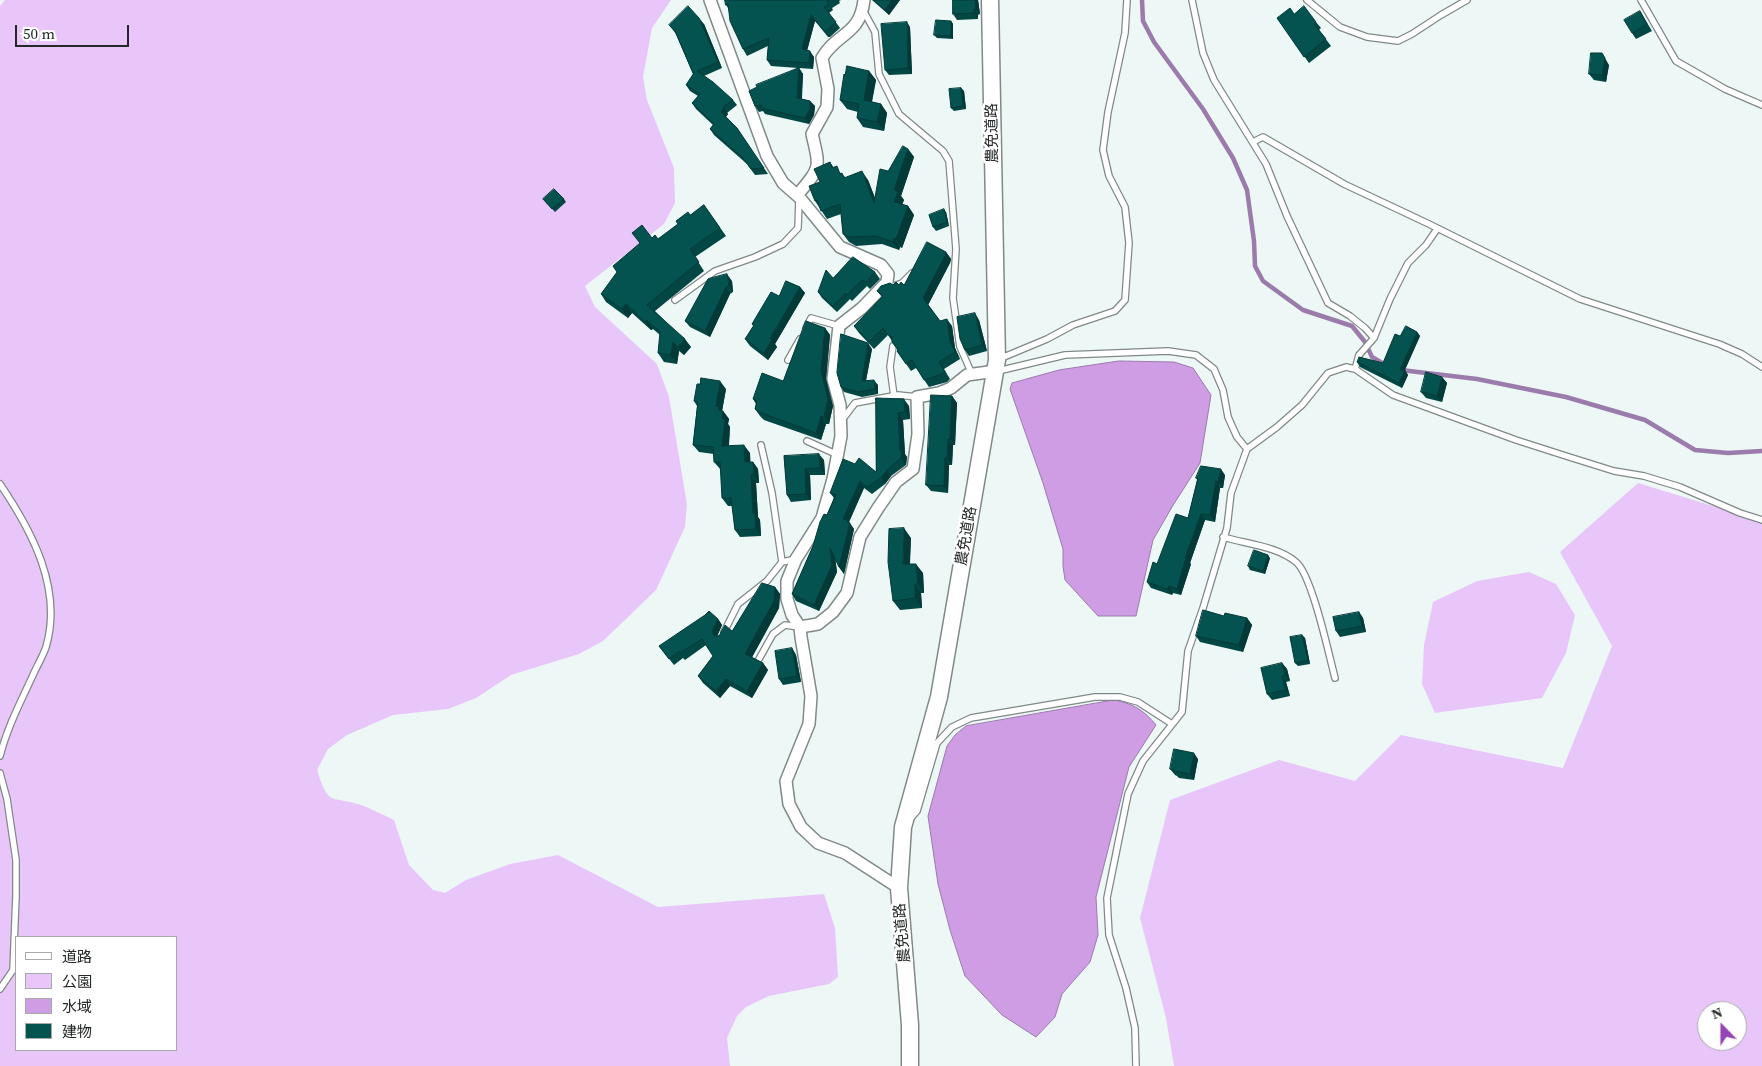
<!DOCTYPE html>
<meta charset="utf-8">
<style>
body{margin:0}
#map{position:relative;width:1762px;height:1066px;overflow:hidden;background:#edf7f6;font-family:"Source Serif 4","Noto Sans JP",serif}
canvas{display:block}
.legend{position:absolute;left:15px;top:936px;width:162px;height:115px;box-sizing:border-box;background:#fff;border:1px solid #a7a9a9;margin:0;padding:6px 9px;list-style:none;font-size:15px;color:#242828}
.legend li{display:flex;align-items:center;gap:10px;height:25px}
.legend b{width:25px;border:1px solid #a7a9a9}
.north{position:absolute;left:1697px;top:1001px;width:50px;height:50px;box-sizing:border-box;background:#fff;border:1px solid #a7a9a9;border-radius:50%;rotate:338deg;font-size:14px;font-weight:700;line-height:20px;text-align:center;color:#242828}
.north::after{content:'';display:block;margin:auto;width:18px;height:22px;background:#9444b4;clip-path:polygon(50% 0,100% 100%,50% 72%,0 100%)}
.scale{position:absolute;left:15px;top:25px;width:114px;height:22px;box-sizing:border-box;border:2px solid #242828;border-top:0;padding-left:6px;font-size:15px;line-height:18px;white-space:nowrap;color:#242828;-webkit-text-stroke:4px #fff;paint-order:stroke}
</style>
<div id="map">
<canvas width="1762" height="1066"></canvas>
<ul class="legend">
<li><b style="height:6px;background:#fff"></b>道路</li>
<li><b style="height:14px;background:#e9c6f9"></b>公園</li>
<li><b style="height:14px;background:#ce9de4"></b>水域</li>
<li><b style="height:14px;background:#045350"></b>建物</li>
</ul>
<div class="north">N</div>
<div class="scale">50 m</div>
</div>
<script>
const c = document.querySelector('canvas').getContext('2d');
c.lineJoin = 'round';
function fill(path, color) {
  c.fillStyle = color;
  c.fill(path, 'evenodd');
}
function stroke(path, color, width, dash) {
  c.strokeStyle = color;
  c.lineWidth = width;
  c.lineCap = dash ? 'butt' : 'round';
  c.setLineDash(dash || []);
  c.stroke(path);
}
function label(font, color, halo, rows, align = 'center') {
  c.font = font + ' "Source Serif 4","Noto Sans JP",serif';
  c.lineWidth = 5;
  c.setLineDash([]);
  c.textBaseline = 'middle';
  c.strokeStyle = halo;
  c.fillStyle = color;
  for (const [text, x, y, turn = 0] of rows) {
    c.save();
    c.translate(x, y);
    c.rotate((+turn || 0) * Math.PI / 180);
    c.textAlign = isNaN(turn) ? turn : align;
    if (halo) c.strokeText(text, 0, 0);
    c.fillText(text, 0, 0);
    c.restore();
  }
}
fill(new Path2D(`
 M5,0H671L652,28L643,77L647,100L674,168L675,203L664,224L585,286L595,307L657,364L669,397L687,504L685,527L656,590L603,641L579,654L511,675L476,698L448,709L393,715L347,735L328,749L317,770C329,808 331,795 361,805C372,809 383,815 394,820L409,865L433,890L445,893L466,880L510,864L558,855L658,907L824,894L835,928L838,977L829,984L769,996L746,1007L737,1016L727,1038L730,1066H0V6ZM16,937H176V1050H16Z
 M1638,483L1752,518L1762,519V1066H1174L1166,1018L1140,918L1170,800L1279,760L1355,781L1401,735L1563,768L1612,646L1560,552ZM1707,1011H1737V1041H1707Z
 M1529,572L1556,584L1575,615L1566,653L1542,698L1435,713L1422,684L1424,645L1433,602L1477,581Z`), '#e9c6f9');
const water = new Path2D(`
 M1119,361L1174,362L1193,368L1211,395L1200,463L1172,507L1153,540L1136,616H1098L1065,580L1063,566V549L1043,483L1010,389L1012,383L1059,370Z
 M1114,700C1132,703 1144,710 1156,725L1129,767L1096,897L1098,935L1090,962L1062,994L1055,1017L1036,1037L1002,1015L965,976L950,930L938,884L928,816L947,746L955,735L966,726Z`);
fill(water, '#ce9de4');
stroke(water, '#9b7aac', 1);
stroke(new Path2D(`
 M1142,0L1143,21L1154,42L1203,109L1233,158L1247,190L1254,241L1255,266L1263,281L1303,310L1352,326L1365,342L1372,357L1384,364
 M1401,370L1477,379L1566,397L1645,420L1695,450L1728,453L1762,451`), '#9b7aac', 4.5);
const lane = new Path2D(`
 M1192,0L1203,53L1214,80L1266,164L1287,216L1328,303L1350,316L1365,328L1374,338L1359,355L1355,369
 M1307,0L1340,27L1367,37L1398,41L1412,34L1441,15L1467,0
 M1641,0L1676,61L1725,89L1762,105
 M863,10L875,32L879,74L899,114L943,151L949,161L956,249L953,298L960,347L972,374
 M1253,142L1263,137L1344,184L1429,224L1580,299L1719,344L1742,354L1762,367
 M891,287L902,283L912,273
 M675,300L715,271L755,257L783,244L798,228L799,200
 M806,328L811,318L839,326
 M1374,338L1390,299L1408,263L1426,245L1437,229
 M893,346L890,367L894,396
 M999,359L1047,339L1073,325L1115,311L1125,300L1129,243L1125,207L1109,176L1103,150L1108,112L1125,33L1127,0
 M788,360L800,339
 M998,371L1065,355L1168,351L1196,355L1214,369L1223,390L1228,417L1237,437L1247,449L1231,493L1227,528L1203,608L1188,651L1182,712L1143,761L1128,794L1107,898L1109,935L1126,988L1135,1028L1136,1066
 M842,420L855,403L898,395L917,397
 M807,441L838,455
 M761,445L772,493L782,562L796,559
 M1247,449L1277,427L1302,405L1328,373L1346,367L1355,369L1393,395L1516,440L1566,456L1614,471L1644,476L1680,487L1740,513L1762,520
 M0,484C32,531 63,589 46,647C43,656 37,666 33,675C21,701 7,728 0,756
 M1223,537C1246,544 1277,546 1296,562C1312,575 1329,655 1335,678
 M724,632L738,604L767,581L782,562
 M759,659L773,634L785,625L799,627
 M0,773L7,799L16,860V896L13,970L0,989
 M911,818L917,811L937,743L952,727L971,718L1095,697H1120L1138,702L1172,724`);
const street = new Path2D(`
 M710,0L767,156L783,183L799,197L840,247L881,265L888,274L887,282L862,308L839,326L833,379L840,405L841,436L833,479L822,518L796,559L787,581V599L792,615L800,627L801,637L811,696L809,724L786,781L789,804L801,827L818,843L845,853L899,888
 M799,197V193C821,167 820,168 812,134L827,107L828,89L822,58C837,32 860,36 864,0
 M800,627L818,624L833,612L847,593L860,537L878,508L896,482L913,469L918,434L917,397L939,393L951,388L967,375L996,371`);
const secondary = new Path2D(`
 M910,1066V1025L899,888L903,827L939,697L997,360L990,0`);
stroke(lane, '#808988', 8);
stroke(street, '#808988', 14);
stroke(secondary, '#808988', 19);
stroke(lane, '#fff', 5.5);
stroke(street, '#fff', 11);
stroke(secondary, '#fff', 16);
fill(new Path2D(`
 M725,0H841L839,1L840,3L832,8L833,10L829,13L840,28L830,37H828L815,21L807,50L814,57L813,69L799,68L803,74L802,99L810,101L815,106L814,115L809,124L765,114L763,111L759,112L755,106L757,87L798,68L771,66L767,60L768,46L747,56L743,49L728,8L726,5Z
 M872,0H900L889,15Z
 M953,0H978L980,14L978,15V19L957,20L953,14Z
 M1640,11L1652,31L1636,39L1632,33Z
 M1294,14L1316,22L1321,28L1319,30L1331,46L1309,63L1277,18Z
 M951,21L953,24V39L937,38L934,35Z
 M704,24L722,68L704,76L733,100L737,105L727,113L728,114L726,117L737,128L768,174L755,175L747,164L714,135L710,129L713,125L696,109L692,103L698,96L690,91L686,85L693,74L676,34L669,25Z
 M910,27L912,74L889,75L885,70Z
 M1609,65L1606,82L1594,80L1589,74Z
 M869,71L876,80L872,102L881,104L887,113L884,131L863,127L857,118L858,112L847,109L840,100Z
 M961,88L964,91L966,109L954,111L951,108Z
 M908,149L914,157L901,196L904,200L902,204L908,206L914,215L902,248L900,247L899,250L882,244L856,246L849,242L843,234L841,214L827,219L815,201L820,182L830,162L834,168L842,174L846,178L868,180L875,198L888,171Z
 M543,199H564L566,202L555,212Z
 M704,205L726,236L695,257L704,271L655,311L691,347L684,355L679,351L677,364L664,362L658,353L660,335L653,329L651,330L632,313L628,318L606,302L601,294L658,239Z
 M946,212L949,226L936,231L933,227Z
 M946,252L951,259L950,263L928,305L940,321L952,326L955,348L960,359L944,369L950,379L947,382L929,387L916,368L911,371L897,351L898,350L888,335L874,349L859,333L854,326L882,297L877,291L893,285H904Z
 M875,272L880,279L870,289L867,286L852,301L850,299L837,312L822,298L818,292L833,278Z
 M732,281L733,292L730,294L710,337L690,327L685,321Z
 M800,287L805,293L775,344L777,347L768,360L750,346L745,339L754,327L752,324L779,296Z
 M979,320L987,351L969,356L965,350Z
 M825,328L830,335L826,379L833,406L829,424H826L821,440L764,420L760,416L755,409L756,404L753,399L783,381Z
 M1417,332L1420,336L1405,370L1408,375L1402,388L1360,367L1357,362L1383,363L1400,336Z
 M872,349L866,380L878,385V394L862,397L844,392L841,387Z
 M1442,377L1447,383L1442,402L1426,398L1421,392Z
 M726,389L722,411H723L729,419L728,424L730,427L729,446L750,453V462H753L758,469L759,483H756L758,517L760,520L761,536L740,537L735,530L732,506H728L722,498L721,470L714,462V454L699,452L693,445L697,406L694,401Z
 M952,396L957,403L955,445H953L952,465H949L948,493L931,491L926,485Z
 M876,398L909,406L910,419L903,420L905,454L907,457L906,465L891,476L885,484L872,494L864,488L849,522L854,529L844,574L839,567L835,559L837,572L819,611L796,601L792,594L834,498L830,493L876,472Z
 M784,456L824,460L825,475H810L811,500L791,502L787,495Z
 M1225,475L1223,488H1220L1215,522L1205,520L1190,563L1191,564L1181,595L1173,593L1172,595L1151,588L1147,582L1157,564L1188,518L1197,480L1196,478Z
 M911,538L910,564L923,573L924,593H921L922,608L900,610L893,601Z
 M1270,558L1265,574L1250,570L1248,566Z
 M775,587L780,594L779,608L752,657L763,663L768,670L752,698L730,686L720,698L703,683L698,676L713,656L706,645L685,660L683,658L674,665L659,646L718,619L722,625L717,636L732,631Z
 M1359,612L1363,618L1366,632L1340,637L1336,631Z
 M1224,616L1247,618L1252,625L1243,652L1200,642L1196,636Z
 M1302,635L1305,638L1310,664L1298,666L1295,663Z
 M792,648L796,655L801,682L783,685L779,679Z
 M1282,663L1287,669L1290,681L1286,682L1290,696L1272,700L1267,694Z
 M1198,759L1194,780L1179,778L1177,776L1175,775L1170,769Z`), '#034745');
fill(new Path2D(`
 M892,0H900L889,15L885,10Z
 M975,0H978L980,14L976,9Z
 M974,9L978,15V19L974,13Z
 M811,15L815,21L806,55L802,49Z
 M699,18L704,24L722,68L718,62Z
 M951,21L953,24V39L951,36Z
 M907,22L910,27L912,74L908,68Z
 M810,51L814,57L813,69L809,63Z
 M1602,53L1609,65L1606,82L1602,75Z
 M799,68L803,74L801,104L797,98Z
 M869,71L876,80L870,110L864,100Z
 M961,88L964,91L966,109L963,106Z
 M810,101L815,106L814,115L809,124L805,118Z
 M881,104L887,113L884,131L877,122Z
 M724,108L728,114L725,118L721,112Z
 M908,149L914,157L901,196L904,200L900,210L894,202V190Z
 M862,171L868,180L880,211L874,203Z
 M908,206L914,215L902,248L896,239Z
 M944,209L946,212L949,226L947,222Z
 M894,238L900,247L899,250L893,242Z
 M946,252L951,259L950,263L928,305L923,298Z
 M727,274L732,281L733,292L729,286Z
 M726,287L730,294L710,337L705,331Z
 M800,287L805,293L775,344L777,347L768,360L764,353L770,339Z
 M626,304L632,313L628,318L622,309Z
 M975,313L979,320L987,351L982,345Z
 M947,319L952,326L955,348L960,359L955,352L950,341Z
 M647,320L653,329L651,330L645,322Z
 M825,328L830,335L826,379L833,406L829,424L824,417L821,371Z
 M1417,332L1420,336L1403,374L1400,370Z
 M685,339L691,347L684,355L678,347Z
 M673,342L679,351L677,364L671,355Z
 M868,343L872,349L865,386L862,381Z
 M1405,370L1408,375L1402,388L1399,383Z
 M1442,377L1447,383L1442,402L1437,396Z
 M874,380L878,385V394L875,389Z
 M720,381L726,389L722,411H723L729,419L728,424L730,427L728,454L722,446L716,406Z
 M952,396L957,403L955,445L950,439Z
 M904,399L909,406L910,419L905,412Z
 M898,413L903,420L905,454L907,457L906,465L901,458Z
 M821,416L826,424L821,440L816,433Z
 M948,439L953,445L952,465L947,458Z
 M744,445L750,453L751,470L745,462Z
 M819,454L824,460L825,475L820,468Z
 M945,458L949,465L948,493L944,486Z
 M753,462L758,469L759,483L754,475Z
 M805,469L810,475L811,500L806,494Z
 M1221,469L1225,475L1223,488L1218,482Z
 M887,470L891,476L885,484L881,478Z
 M751,475L756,483L758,517L760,520L761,536L756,529L753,513Z
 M860,481L864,488L849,522L854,529L844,574L839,567L843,519Z
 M1216,481L1220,488L1215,522L1210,515Z
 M1201,514L1205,520L1190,563L1191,564L1181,595L1177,589L1185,558Z
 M904,528L911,538L909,574L903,564Z
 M830,548L835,555L837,572L819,611L814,605Z
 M1268,555L1270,558L1265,574L1263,571Z
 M916,564L923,573L924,593L918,584Z
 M915,584L921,593L922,608L915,598Z
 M1169,586L1173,593L1172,595L1168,589Z
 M775,587L780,594L779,608L750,661L745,654Z
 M1359,612L1363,618L1366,632L1362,626Z
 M1247,618L1252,625L1243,652L1239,645Z
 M718,619L722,625L717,637L714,636L712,631Z
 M1302,635L1305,638L1310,664L1308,660Z
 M792,648L796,655L801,682L797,676Z
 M763,663L768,670L752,698L747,691Z
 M1282,663L1287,669L1290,681L1285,675Z
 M1282,676L1286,682L1290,696L1286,690Z
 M726,679L730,686L720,698L716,691Z
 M1194,753L1198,759L1194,780L1190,774Z`), '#033a38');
const building = new Path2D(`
 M725,0H830L827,1L829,4L824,7L836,22L826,31H824L811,15L802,49L810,51L809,63L767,60L769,38L743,49L730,21L728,4L726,5Z
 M874,0H892L885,10Z
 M953,0H975L976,9H974V13L953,14Z
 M688,6L699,18L718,62L697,71L713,82L733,100L723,107L724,108L721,112L737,128L764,168L751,169L743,158L710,129L714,124L692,103L700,94L686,85L694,73H693L675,31L669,25Z
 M1304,6L1316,22L1314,24L1326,39L1304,57L1277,18L1290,8L1294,14Z
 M1640,11L1647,24L1632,33L1624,20Z
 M936,20L951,21V36L934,35Z
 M907,22L908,68L885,70L881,24Z
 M1591,53H1602L1605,58L1602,75L1589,74Z
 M847,66L869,71L864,100L881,104L877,122L857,118L859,104L840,100L844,74L845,75Z
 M799,68L797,98L810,101V109L805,118L761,108V105L755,106L749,91L757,87L756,85Z
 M961,88L963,106L951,108L949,89Z
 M903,146L908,149L894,190L898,192L894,202L908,206L896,239L894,238L893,242L876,236L850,237L843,234L840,204L821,211L817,200L815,201L809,186L820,182L814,169L830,162L832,168L837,166L840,174L842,173L844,178L862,171L874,203L880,169L888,171Z
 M554,189L564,199L552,209L543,199Z
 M704,205L720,228L690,249L699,262L647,305L685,339L678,347L673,342L671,355L658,353L660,332L647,320L645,322L626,304L622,309L601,294L617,272L613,266L640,243L632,233L642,225L652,238L655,235L658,239L678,224L676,221L688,212L690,215Z
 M944,209L947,222L933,227L929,215Z
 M927,242L946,252L945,256L923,298L940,321L947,319L950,341L955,352L939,362L945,372L942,374L924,380L912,360L906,364L897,351L898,350L892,342V337L887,334L883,328L869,342L854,326L883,296L877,291L881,286L890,283L893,285L896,282L899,285L901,282L904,285Z
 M853,257L875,272L866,282L862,280L847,295L846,293L833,306L818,292L826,270L833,278Z
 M727,274L729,286L726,287L705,331L685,321L708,279Z
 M786,281L800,287L770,339L772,340L764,353L745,339L754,325L752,324L771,292L779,296Z
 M975,313L982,345L965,350L960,339L957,317Z
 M806,321L825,328L821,371L828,399L824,417L821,416L816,433L759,412L755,409L757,401L753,399L762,373L783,381Z
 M1406,326L1417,332L1400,370H1405L1399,383L1357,362L1359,357L1383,363L1395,334L1400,336Z
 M841,334L868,343L862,381L874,380L875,389L858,392L841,387L837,373Z
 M1426,372L1442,377L1437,396L1421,392Z
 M701,378L720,381L716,406L719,407L718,410L723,411L722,419L725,420L722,446L744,445L745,462H753L754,475H751L753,513H755L756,529L735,530L731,498H722L720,462H714L713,447L693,445L698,402L694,401L697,384H700Z
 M931,395L952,396L950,439H948L947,458H945L944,486L926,485Z
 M876,398L904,399L905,412L898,413L900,451L902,450L901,458L887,470L881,478L867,487L860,481L843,519L848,520L847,522L850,523L839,567L830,548L832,565L814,605L792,594L813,546L820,522L824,514L827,515L836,495L830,493L843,459L855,464L859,458L876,472Z
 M819,454L820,468L805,469L806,494L787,495L784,456Z
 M1201,466L1221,469L1218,482L1216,481L1210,515L1201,514L1185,558H1186L1177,589L1169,586L1168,589L1147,582L1153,562L1157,564L1176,514L1188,518L1198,478H1196Z
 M904,528L903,564H916L918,584H915V598L893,601L888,562L889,529Z
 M1254,550L1268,555L1263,571L1248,566Z
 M762,583L775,587L774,601L745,654L763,663L747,691L726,679L716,691L698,676L713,656L702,639L680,653L679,651L669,659L659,646L705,615L709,611L718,619L712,631L714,636H719L725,625L732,631Z
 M1203,610L1224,616L1225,613L1247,618L1239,645L1196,636Z
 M1359,612L1362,626L1336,631L1333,617Z
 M1302,635L1308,660L1295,663L1290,637Z
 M792,648L797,676L779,679L775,651Z
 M1282,663L1285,675L1282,676L1286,690L1267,694L1261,668Z
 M1174,749L1194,753L1190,774L1174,771V770L1170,769Z`);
fill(building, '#045350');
stroke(building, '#033a38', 1);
label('15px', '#242828', '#fff', [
 ["農免道路",993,133,-91],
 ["農免道路",967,536,-80],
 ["農免道路",903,933,-95]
]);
</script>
